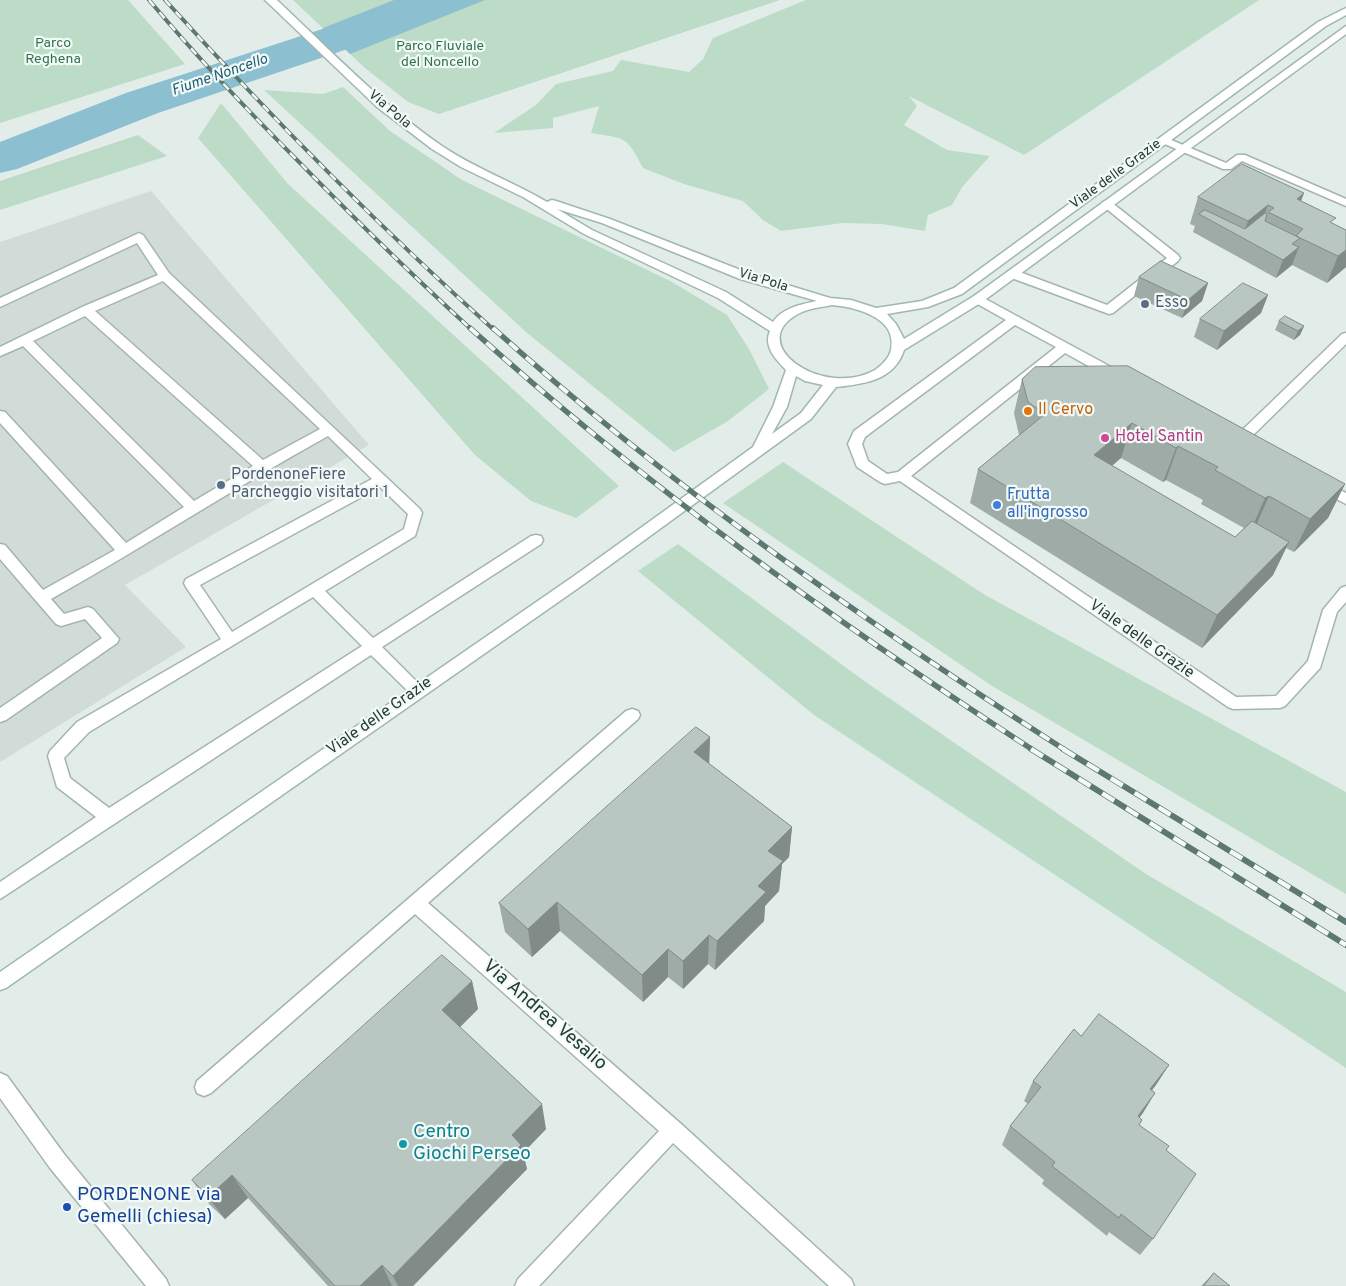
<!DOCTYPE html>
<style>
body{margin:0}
canvas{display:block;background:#e2ece9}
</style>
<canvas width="1346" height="1286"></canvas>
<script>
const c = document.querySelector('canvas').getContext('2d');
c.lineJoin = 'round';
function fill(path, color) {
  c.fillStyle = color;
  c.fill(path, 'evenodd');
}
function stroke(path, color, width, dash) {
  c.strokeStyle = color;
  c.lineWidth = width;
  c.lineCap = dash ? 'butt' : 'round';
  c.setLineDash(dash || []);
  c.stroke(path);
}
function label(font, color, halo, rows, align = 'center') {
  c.font = font + ' Overpass,sans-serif';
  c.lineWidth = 4.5;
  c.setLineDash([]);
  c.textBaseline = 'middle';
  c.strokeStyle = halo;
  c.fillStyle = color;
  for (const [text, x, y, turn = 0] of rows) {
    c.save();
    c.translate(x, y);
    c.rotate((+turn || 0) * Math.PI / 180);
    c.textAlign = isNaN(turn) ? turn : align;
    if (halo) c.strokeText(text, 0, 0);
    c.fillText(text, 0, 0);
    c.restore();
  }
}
fill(new Path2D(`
 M151,191L369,445L125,585L186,647L0,762V242Z`), '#d1dcd8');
fill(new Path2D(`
 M0,0H128L185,64L0,123Z
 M293,0H780L439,114L408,102L365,68Z
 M806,0H1259L1024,155L909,96L917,106L904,125L947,150L990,156L962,187L952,205L928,215L925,231L882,224L843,223L781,231L763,220L743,201L684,184L643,168C626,135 626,139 591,133L599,106L553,118V128L494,133L536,105L556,84L613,71L621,60L689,72L703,59L713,38Z
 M343,87L390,131L462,180L672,282L727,315L749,349L769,389L728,421L674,452L526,332L264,90L323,94Z
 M221,103L288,184L619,486L576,518L531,501L475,455L198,138Z
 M138,135L167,156L0,210V181Z
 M783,462L985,595L1346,792V894L992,686L723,503Z
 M678,544L867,683L1146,874L1346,992V1068L814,715L638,571Z`), '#bcdcc8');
fill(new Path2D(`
 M394,0H485L350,54L323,28Z`), '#8cbfcf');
fill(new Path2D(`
 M404,0H464L458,9L383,37L158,113L17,169L0,173V142L126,93L353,19Z`), '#8cbfcf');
const service = new Path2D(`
 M1164,137L1226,163L1237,155H1245L1346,199V206L1242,161L1231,169H1223L1160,142L1159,140Z
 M1107,201L1111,202L1178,255L1180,258L1178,261L1113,313L1109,314L1009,277L1007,274L1009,271H1017L1107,305L1167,258L1103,206L1101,204L1103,202Z
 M139,233L143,235L169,273L420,509L422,513L415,536L325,591L373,638L531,536L536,535L541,536L543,540L541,544L382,647L422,687L425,691L422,695L417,697L412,695L371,655L0,899V882L96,817L57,787L48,756L50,751L77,722L221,639L186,587L184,583L186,579L372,479L328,436C234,488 144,547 51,599L64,614L88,607L93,609L119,639L117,643L6,720L0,722V708L102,638L85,619L61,626L56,624L0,559V544L5,545L43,590L115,550L0,423V411L5,412L126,543L184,507L23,346L0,356V347L82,307L158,275L137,243L0,307V298ZM163,281L320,429L263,460L95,311ZM85,316L253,466L194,501L33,341ZM380,487L408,514L404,529L232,632L200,585ZM313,597L362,646L109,808L70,778L64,758L89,732Z
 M978,295L1122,373L1123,376L1117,380L1112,379L1065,353L911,476L1236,697L1276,696L1308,661L1323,610L1341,588L1346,586V602L1337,612L1320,668L1285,706L1280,708L1233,709L1228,707L900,481L885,484L880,482L857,467L848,444L854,431L1006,320L974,302L972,299L974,296ZM1015,325L1056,347L898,472L887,474L868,461L862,444L865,437Z
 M1346,333V344L1244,444H1234L1232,441L1234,438L1342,334Z
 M1322,481L1346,493V504L1317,489L1315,486L1317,483Z`);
const minor = new Path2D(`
 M632,709L638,711L640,715L638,719L428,903L680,1123L851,1279L854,1286H829L673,1143L539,1286H515L518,1279L659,1131L415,914L211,1093L204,1096L197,1093L195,1087L197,1081L626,711Z
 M0,1073L7,1076L64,1154L166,1279L169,1286H146L50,1168L0,1098Z`);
const secondary = new Path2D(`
 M265,0H277L279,2C331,51 381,103 439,144C473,168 512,181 547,202L552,200L556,201L610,219L748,273L830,298L851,300L876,308L922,301L954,288L1318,22L1346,8V15L1326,26L962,294L928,307L887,314L896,324L904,339L974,296L1346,26V34L982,302L904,350C894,381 863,384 836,387L811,419L584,584L6,988L0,990V972L574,576L753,447L773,407L786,370C776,360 763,346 770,331L718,298L584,234L523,197L461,167L432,149L377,107ZM557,209L602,223L740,279L817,301C802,304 782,308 773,322L726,292L592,230ZM832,305C855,307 898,317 891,350C889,358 882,365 875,370C821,400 740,341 802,312C811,308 823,307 832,305ZM796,376L805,381L823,385L801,413L772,434L787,407Z`);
stroke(service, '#a5b4b0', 3);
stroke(minor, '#a5b4b0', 3);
stroke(secondary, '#a1b7b1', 3);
fill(service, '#fff');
fill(minor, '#fff');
fill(secondary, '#fff');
const railFar2 = new Path2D(`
 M149,0C197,57 248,111 301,164C356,220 413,276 472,330
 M165,0C269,115 378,226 494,330`);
const railFar1 = new Path2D(`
 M470,328C645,486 836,622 1033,750
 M493,328C670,487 865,621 1065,750`);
const rail = new Path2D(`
 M1031,749L1346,945
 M1063,749L1346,922`);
stroke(railFar2, '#5d7873', 4);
stroke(railFar1, '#5d7873', 5.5);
stroke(rail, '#5d7873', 6);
stroke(railFar2, '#f3f9f6', 2.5, [8]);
stroke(railFar1, '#f3f9f6', 4, [11]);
stroke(rail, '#f3f9f6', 4.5, [14]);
fill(new Path2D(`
 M1304,193L1301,201L1333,224L1346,267L1327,283L1292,265L1276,278L1193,232L1195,226L1190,224L1198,197Z
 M1139,277L1208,283L1202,301L1182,318L1134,296Z
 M1268,295L1261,313L1217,350L1194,337L1200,319Z
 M1279,321L1304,326L1300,335L1294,340L1275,330Z
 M1022,379L1345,484L1328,518L1294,552L1286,548L1273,575L1202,648L970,503L978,469L1019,435L1014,413ZM1121,458L1163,482L1166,480L1203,500L1201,504L1244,528L1235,537L1112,466Z
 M710,737L709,764L792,827L789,857L782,864L779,891L765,906L764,921L715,970L708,964L683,989L668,977L643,1002L560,931L532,957L505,932L499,903Z
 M472,981L478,1009L460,1027L546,1129L523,1153L527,1169L413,1286H328L248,1198L225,1219L209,1204L192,1180Z
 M1081,1036L1169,1065L1152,1090L1155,1093L1139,1117V1125L1166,1150L1153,1239L1140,1255L1109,1232L1107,1236L1042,1184L1044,1180L1002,1145L1010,1126L1028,1104L1024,1101L1033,1081Z
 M1214,1273L1230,1286H1201Z`), '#9eaba7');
fill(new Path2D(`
 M1304,193L1294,219L1297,199Z
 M1268,205L1258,231L1242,237L1248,221Z
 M1299,247L1292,265L1276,278L1283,260Z
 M1346,250V267L1327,283L1338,256Z
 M1208,283L1202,301L1182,318L1188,300Z
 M1268,295L1261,313L1217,350L1224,331Z
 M1304,326L1300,335L1294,340L1298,331Z
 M1132,423L1121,458L1084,489L1094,455Z
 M1178,446L1166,480L1163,482L1176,448Z
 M1345,484L1328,518L1294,552L1310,519Z
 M1269,496L1254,530L1250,532L1265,498Z
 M1289,542L1273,575L1202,648L1217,615Z
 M710,737L709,769L694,752Z
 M792,827L789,857L782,864L779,891L765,906L764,921L715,970L717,941L758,886L768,851Z
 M557,902L560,931L532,957L528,929Z
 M709,935L708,964L683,989V961Z
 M668,949V977L643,1002L642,975Z
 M472,981L478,1009L450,1037L442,1010Z
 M1169,1065L1156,1085L1138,1108L1150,1089Z
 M1155,1093L1143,1113L1126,1136L1138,1116Z
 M542,1104L546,1129L523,1153L527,1169L413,1286H398L393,1276L512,1135Z
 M232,1175L248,1198L225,1219L208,1197Z
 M382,1265L392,1286H360Z`), '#818b88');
const building = new Path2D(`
 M1242,164L1304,193L1297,199L1336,218L1330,222L1346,230V250L1338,256L1296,236L1303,229L1268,212L1274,208L1268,205L1248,221L1198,197Z
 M1205,210L1245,229L1265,213L1267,214L1265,221L1300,238L1292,244L1299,247L1283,260L1199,214Z
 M1161,261L1208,283L1188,300L1139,277Z
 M1243,283L1268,295L1224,331L1200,319Z
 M1285,316L1304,326L1298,331L1279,321Z
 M1128,366L1345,484L1310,519L1269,496L1265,498L1215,470L1218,467L1178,446L1176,448L1132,423L1094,455L1235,537L1252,521L1289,542L1217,615L978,469L1045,414L1028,402L1022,379L1035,367Z
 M696,727L710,737L694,752L792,827L768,851L783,861L758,886L766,892L717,941L709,935L683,961L668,949L642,975L557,902L528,929L499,903Z
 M442,955L472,981L442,1010L542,1104L512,1135L521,1145L393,1276L382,1265L360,1286H335L232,1175L208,1197L192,1180Z
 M1099,1014L1169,1065L1150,1089L1155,1093L1138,1116L1142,1120L1139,1125L1169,1146L1166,1150L1196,1174L1153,1239L1121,1214L1119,1218L1052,1166L1055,1162L1010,1126L1041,1087L1033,1081L1074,1029L1081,1036Z
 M1214,1273L1230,1286H1204Z`);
fill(building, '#b8c7c2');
stroke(building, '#818b88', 1);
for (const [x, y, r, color] of [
 [1145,304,5,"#5c6f8a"],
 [1028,411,5,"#e8710a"],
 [1105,438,5,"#d1479c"],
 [221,485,5,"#5c6f8a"],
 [997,505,5,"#3f7fe0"],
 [403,1144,5,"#0f9aa8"],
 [67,1207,5,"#1a4fb4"]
]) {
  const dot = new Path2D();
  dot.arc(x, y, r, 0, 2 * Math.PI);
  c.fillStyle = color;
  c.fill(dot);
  stroke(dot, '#f3f9f6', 2);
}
label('14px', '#2e724e', '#f3f9f6', [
 ["Parco",53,44],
 ["Reghena",53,60],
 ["Parco Fluviale",440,47],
 ["del Noncello",440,63]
]);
label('14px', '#233d38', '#f3f9f6', [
 ["Via Pola",389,110,40],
 ["Viale delle Grazie",1116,175,-36],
 ["Via Pola",763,281,17]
]);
label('italic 15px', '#1f6077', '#f3f9f6', [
 ["Fiume Noncello",220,76,-19]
]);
label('16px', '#4e5e75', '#f3f9f6', [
 ["Esso",1155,304],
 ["PordenoneFiere",231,476],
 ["Parcheggio visitatori 1",231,494]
], 'left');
label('16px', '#c56008', '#f3f9f6', [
 ["Il Cervo",1038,411]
], 'left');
label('16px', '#b23c85', '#f3f9f6', [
 ["Hotel Santin",1115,438]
], 'left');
label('16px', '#366cbe', '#f3f9f6', [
 ["Frutta",1007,496],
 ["all'ingrosso",1007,514]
], 'left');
label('16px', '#233d38', '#f3f9f6', [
 ["Viale delle Grazie",1141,640,35],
 ["Viale delle Grazie",380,717,-35]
]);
label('19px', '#233d38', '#f3f9f6', [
 ["Via Andrea Vesalio",544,1016,41]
]);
label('19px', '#0d838f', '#f3f9f6', [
 ["Centro",413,1133],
 ["Giochi Perseo",413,1155]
], 'left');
label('19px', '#164399', '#f3f9f6', [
 ["PORDENONE via",77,1196],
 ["Gemelli (chiesa)",77,1218]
], 'left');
</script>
